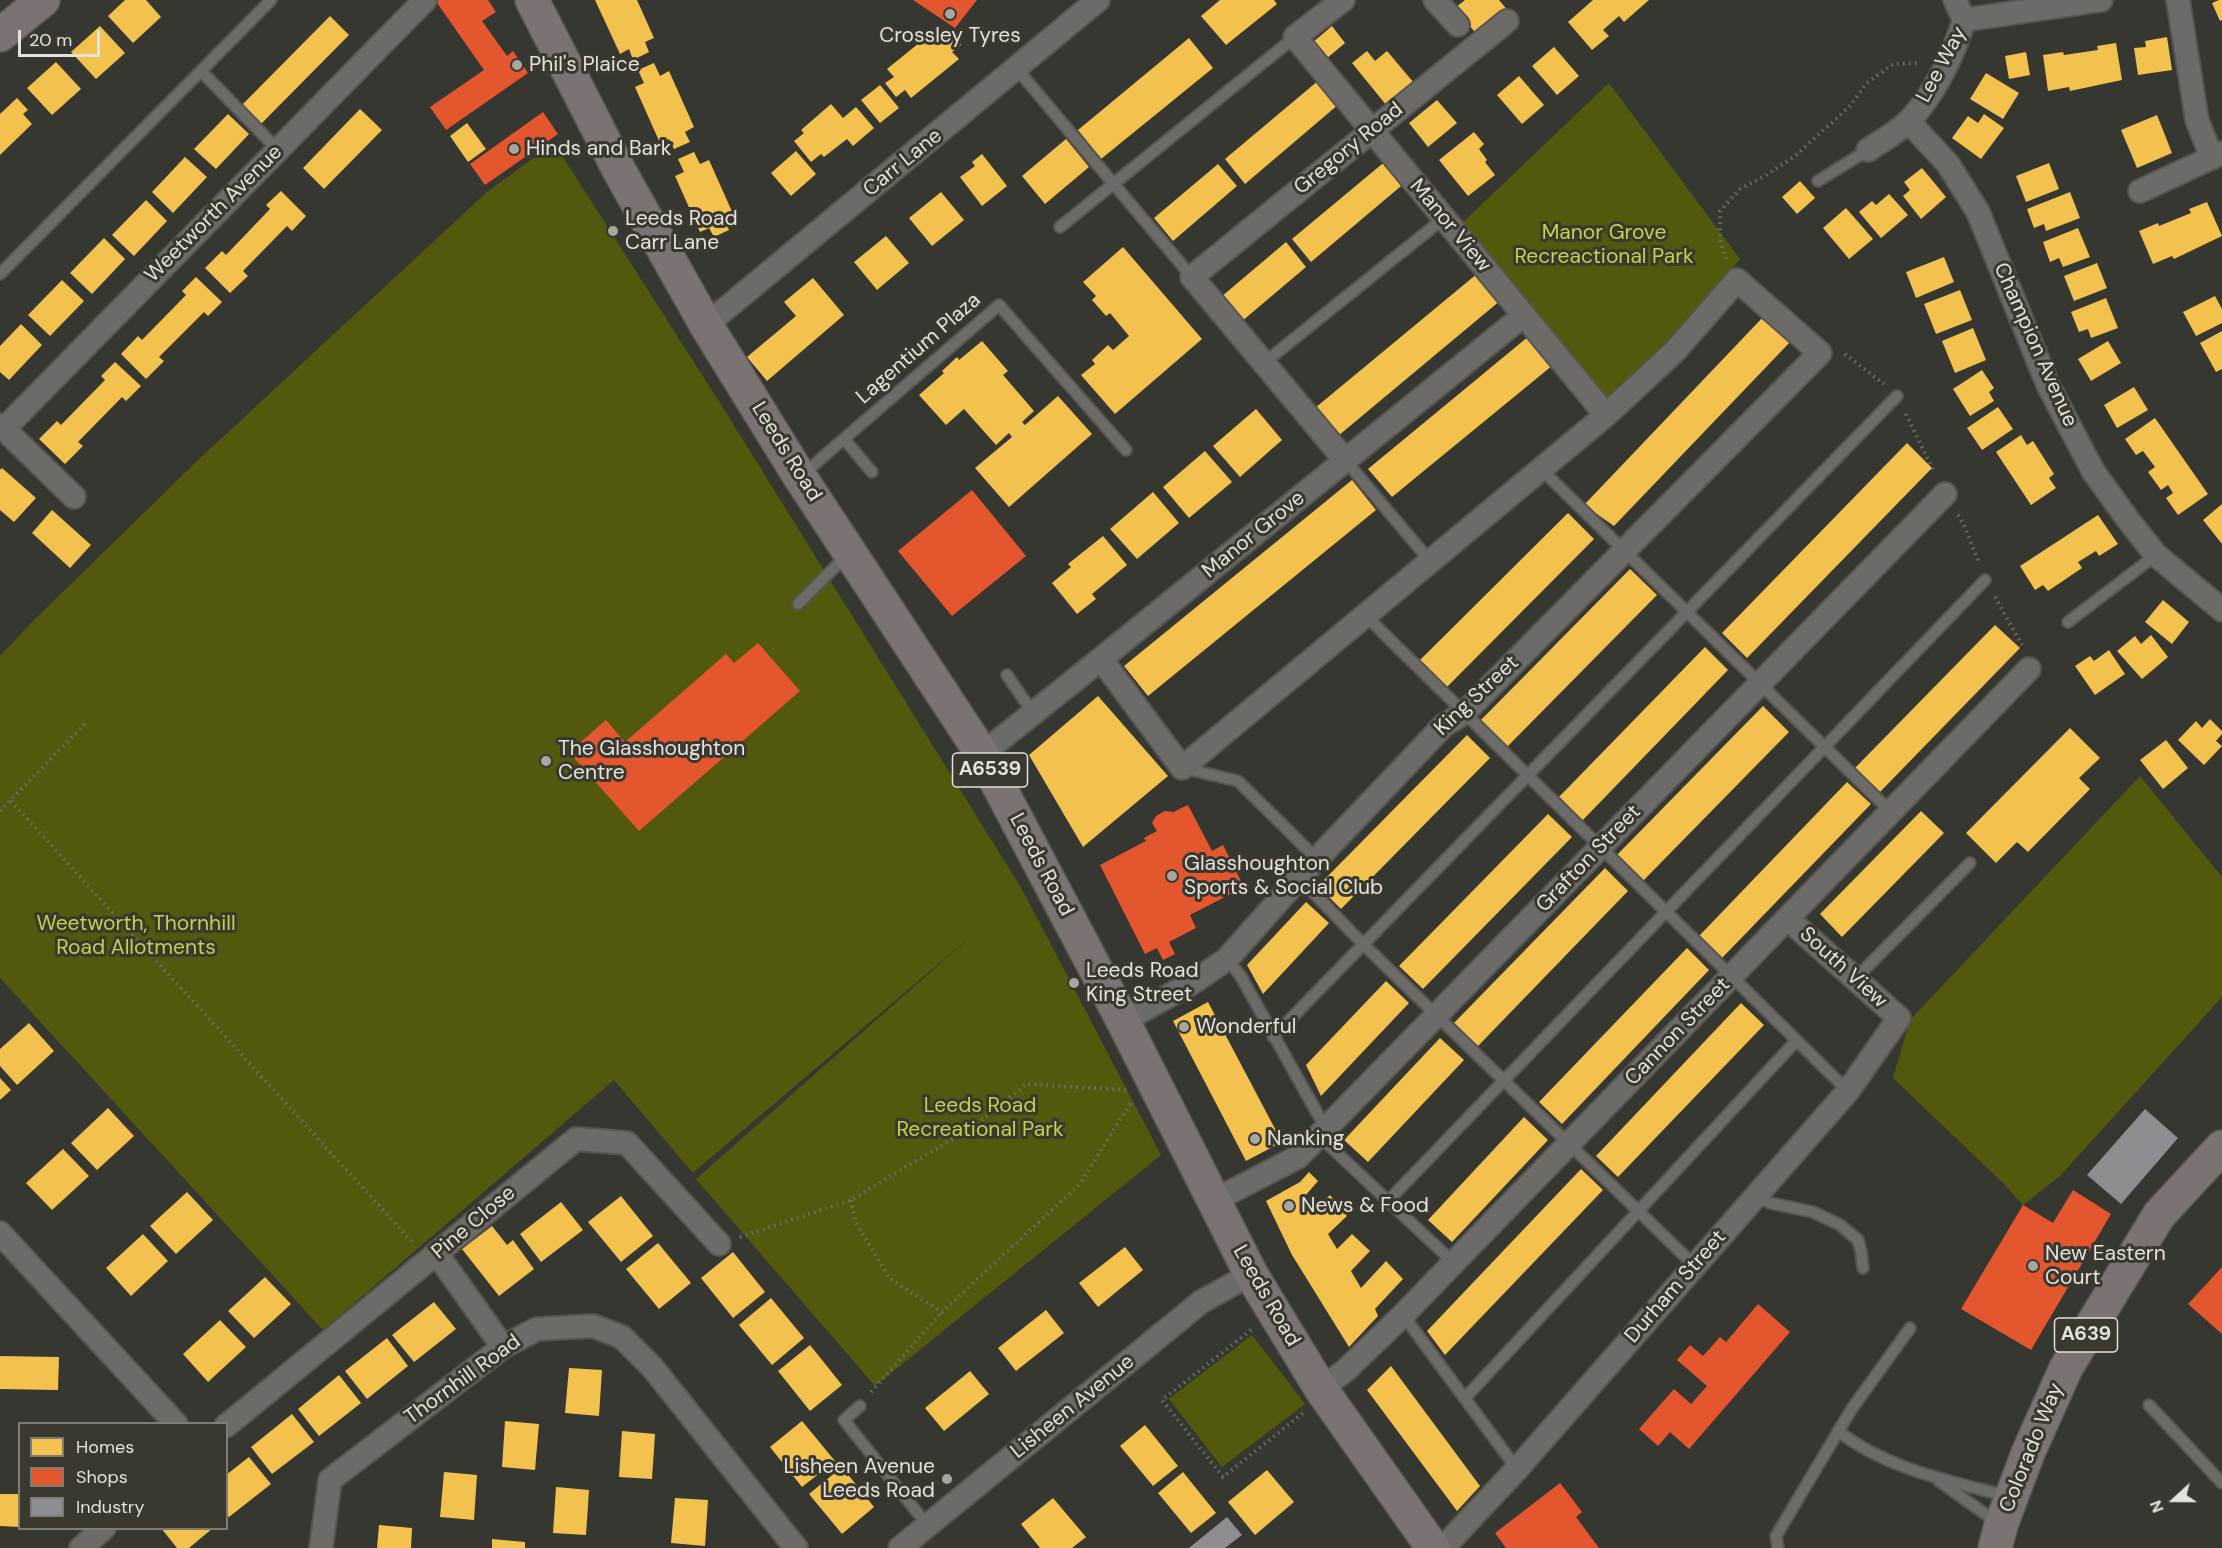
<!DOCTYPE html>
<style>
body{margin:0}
#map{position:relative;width:2222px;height:1548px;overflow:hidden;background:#373732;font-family:"DM Sans",sans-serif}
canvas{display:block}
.legend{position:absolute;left:18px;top:1422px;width:210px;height:108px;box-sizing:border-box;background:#3a382f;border:2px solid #7e7c74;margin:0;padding:8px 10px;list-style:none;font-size:18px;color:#e3e2dc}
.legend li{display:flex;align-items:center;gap:12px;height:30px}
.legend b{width:30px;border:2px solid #7e7c74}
.north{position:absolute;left:2144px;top:1470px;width:60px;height:60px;-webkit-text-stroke:4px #3a382f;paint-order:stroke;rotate:249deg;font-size:16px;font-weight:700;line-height:24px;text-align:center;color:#e3e2dc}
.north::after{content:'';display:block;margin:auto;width:21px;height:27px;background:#e3e2dc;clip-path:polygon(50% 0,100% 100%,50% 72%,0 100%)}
.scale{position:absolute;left:18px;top:30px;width:82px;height:27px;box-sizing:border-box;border:3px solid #e3e2dc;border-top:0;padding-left:8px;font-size:18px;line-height:21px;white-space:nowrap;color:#e3e2dc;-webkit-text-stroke:4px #3a382f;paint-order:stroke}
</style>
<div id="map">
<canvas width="2222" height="1548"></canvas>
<ul class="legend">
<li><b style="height:16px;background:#f2c14e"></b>Homes</li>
<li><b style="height:16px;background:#e4572e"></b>Shops</li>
<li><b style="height:16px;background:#8d8d92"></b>Industry</li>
</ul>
<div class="north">N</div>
<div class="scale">20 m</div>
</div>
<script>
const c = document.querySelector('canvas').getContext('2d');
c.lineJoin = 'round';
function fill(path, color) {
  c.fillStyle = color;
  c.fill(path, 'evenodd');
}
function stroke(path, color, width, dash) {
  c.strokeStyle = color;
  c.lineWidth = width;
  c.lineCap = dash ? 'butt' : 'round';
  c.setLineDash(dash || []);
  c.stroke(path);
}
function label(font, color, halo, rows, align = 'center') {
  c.font = font + ' "DM Sans",sans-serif';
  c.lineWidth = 6;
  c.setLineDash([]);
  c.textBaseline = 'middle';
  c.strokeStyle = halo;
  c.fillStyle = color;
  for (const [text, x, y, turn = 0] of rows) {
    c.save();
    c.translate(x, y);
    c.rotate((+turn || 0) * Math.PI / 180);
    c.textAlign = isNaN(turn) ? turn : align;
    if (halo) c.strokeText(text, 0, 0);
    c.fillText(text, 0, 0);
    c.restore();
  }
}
fill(new Path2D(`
 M1609,83L1740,259L1672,342L1606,408L1459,226Z
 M554,143L725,411L1023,891L1161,1155L875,1386L696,1179L977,931L694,1172H692L614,1080L323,1330L0,978V656L28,626L198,460L487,192Z
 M2140,776L2222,877V997L2061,1175L2023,1205L2004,1184L1893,1078L1910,1020Z
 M1252,1335L1305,1404L1222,1467L1169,1399Z`), '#52590c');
fill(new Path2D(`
 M125,0H146L161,17L133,43L108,16Z
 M595,0H637L654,38L645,42L649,52L633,60L629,49L620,54Z
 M1220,0H1274L1277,4L1226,45L1201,16Z
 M1465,0H1499L1509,12L1479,37L1455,8Z
 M1593,0H1649L1624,22L1619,16L1603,30L1609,36L1592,50L1568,22Z
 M2219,0H2222V20L2220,21L2212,3Z
 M330,16L349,35L261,124L242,105Z
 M100,26L125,53L96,79L71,52Z
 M1332,26L1345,43L1326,59L1312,43Z
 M935,30L941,38L950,31L961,45L952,52L959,59L911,98L905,90L896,97L885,83L894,77L887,69Z
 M2167,37L2172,70L2138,75L2134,48L2146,47L2145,41Z
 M1189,38L1213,68L1101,159L1078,130Z
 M2116,43L2122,80L2070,91L2069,87L2048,91L2043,55L2063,52L2064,55L2098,50L2097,46Z
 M1554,47L1579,76L1557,95L1532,66Z
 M1367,51L1375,61L1387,51L1414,83L1387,106L1352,63Z
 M2026,52L2030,75L2009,79L2005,56Z
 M56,62L81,89L52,115L27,88Z
 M654,63L660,76L669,71L694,127L685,132L690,142L674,149L669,139L660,143L635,87L644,83L638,70Z
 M1986,73L2019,93L2003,119L1970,99Z
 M1519,76L1544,105L1522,124L1497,95Z
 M1319,80L1339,104L1245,184L1225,159Z
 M880,85L899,108L880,123L861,100Z
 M17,98L28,110L23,114L32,124L0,155V114Z
 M1437,100L1457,123L1428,147L1409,123Z
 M831,104L843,118L856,107L874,128L853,146L847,139L824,157L821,154L811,162L794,141L804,133L801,130Z
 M360,109L382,130L324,189L303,168Z
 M228,114L249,134L216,169L194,149Z
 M1984,114L2004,128L1981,159L1952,138L1968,116L1978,123Z
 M2157,115L2172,153L2137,168L2121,130Z
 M467,123L486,149L468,162L450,136Z
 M1474,132L1484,144L1479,149L1487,160L1485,162L1495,175L1468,196L1439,160Z
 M1066,139L1089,167L1045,204L1022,176Z
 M796,151L816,174L791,196L771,173Z
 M694,152L700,164L709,160L734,216L725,220L729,230L714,237L709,228L700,232L675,176L684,172L678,159Z
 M982,154L1007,186L982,206L960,177L975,166L972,162Z
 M185,157L207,177L173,213L152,192Z
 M1388,159L1407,181L1311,262L1292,239Z
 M2049,163L2059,189L2026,202L2016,176Z
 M1218,164L1237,186L1173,241L1154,218Z
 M1922,168L1946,197L1921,219L1903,196L1910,190L1904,182Z
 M1800,181L1815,198L1797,214L1782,197Z
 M281,191L306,216L292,231L287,226L243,271L248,276L230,293L205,268L222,251L226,255L270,209L266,205Z
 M941,192L964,220L932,246L909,218Z
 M2070,192L2080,218L2046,231L2044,224L2034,228L2027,209Z
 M1889,194L1908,215L1881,238L1859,212L1872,201L1876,205Z
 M146,200L167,221L134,256L112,235Z
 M2207,202L2222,236L2174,259L2172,256L2153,264L2139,231L2158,223L2159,226L2191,213L2189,209Z
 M1846,208L1873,239L1849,259L1823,228Z
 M2078,228L2090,257L2063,267L2059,258L2050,262L2043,242Z
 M886,236L909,263L877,290L854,262Z
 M104,238L125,259L92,294L70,273Z
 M1286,242L1306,267L1241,322L1221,297Z
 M1123,247L1202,339L1115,414L1081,375L1095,364L1092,360L1108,345L1113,350L1129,336L1110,313L1106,316L1092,300L1096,296L1083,282Z
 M1944,257L1954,282L1916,298L1906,272Z
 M2097,263L2107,288L2074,301L2064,276Z
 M1478,273L1501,300L1338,436L1315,408Z
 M196,277L222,302L208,316L204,312L159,357L164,361L146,379L121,354L138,336L142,340L186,295L182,291Z
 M813,278L844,315L767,381L747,357L796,316L784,302Z
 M62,280L84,301L50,336L28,315Z
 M1960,290L1972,320L1936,334L1924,304Z
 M2215,296L2222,309V323L2196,336L2183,312Z
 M2106,298L2118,328L2091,338L2088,329L2079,332L2071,312Z
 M1765,315L1792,340L1614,526L1584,505Z
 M21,324L42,345L9,380L0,372V346Z
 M1973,328L1986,360L1955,373L1942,341Z
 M2222,331V369L2216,372L2200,343Z
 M1529,336L1553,365L1392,497L1368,469Z
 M982,341L1008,371L1003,375L1034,411L1022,422L1025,425L1058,396L1092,434L1009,507L975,468L1012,437L1009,433L996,445L964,409L946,425L919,395L944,373L942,371L957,357L959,360Z
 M2108,341L2121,363L2091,381L2078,359Z
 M115,362L141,386L126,401L122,397L78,442L83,446L65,464L39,439L57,421L61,425L105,380L101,376Z
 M1982,370L1994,388L1989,392L1994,401L1970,416L1953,389Z
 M2134,387L2148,410L2117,428L2104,405Z
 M1998,407L2013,429L1982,450L1967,428Z
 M1256,409L1282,440L1240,477L1213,446Z
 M2155,418L2208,494L2178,515L2166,498L2173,493L2168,485L2161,490L2148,472L2155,467L2143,451L2136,455L2125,439Z
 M2021,435L2027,445L2033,441L2054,474L2049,478L2056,488L2031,505L1996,452Z
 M1907,443L1932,468L1747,658L1722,633Z
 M1205,451L1232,482L1189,518L1163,487Z
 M2,468L36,498L14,522L0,510V470Z
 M1352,480L1376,510L1148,696L1124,666Z
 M1153,492L1179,523L1137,559L1110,529Z
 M2222,504V544L2203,520Z
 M52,510L91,545L70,568L32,533Z
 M1568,513L1594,539L1446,688L1419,661Z
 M2098,515L2118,544L2099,556L2096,551L2078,562L2082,568L2048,591L2043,585L2035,590L2020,566Z
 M1103,536L1127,565L1092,594L1096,599L1077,614L1052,583L1071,567L1068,564Z
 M1630,569L1657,595L1506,748L1479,722Z
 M2163,600L2189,622L2172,644L2145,622Z
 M1995,625L2020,648L1879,793L1854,769Z
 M2151,635L2168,657L2142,679L2117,651L2135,636L2141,644Z
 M1705,647L1728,670L1580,823L1556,800Z
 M2109,650L2125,674L2095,695L2075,666L2090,656L2094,661Z
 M1098,696L1168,776L1083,847L1029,755Z
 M1763,706L1789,732L1640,884L1614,858Z
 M2210,719L2222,731V734L2216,741L2222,746L2204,765L2178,740L2196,721L2202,728Z
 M2070,728L2100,758L2079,778L2090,789L2028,852L2017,842L1996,863L1966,833Z
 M1467,735L1490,758L1341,909L1318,886Z
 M2166,740L2188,768L2163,789L2140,760Z
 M1847,782L1871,804L1722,958L1699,936Z
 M1921,811L1944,833L1842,937L1820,914Z
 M1548,814L1572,837L1423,989L1399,966Z
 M1605,868L1628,891L1478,1046L1454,1023Z
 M1306,902L1329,923L1263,994L1247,965Z
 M1687,948L1709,970L1562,1124L1539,1102Z
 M1386,981L1409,1003L1321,1096L1306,1065Z
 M1208,1002L1282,1142L1246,1161L1173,1021Z
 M1741,1003L1764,1025L1618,1177L1596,1156Z
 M29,1023L54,1051L17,1085L0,1066V1049Z
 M1440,1038L1464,1060L1368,1162L1344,1140Z
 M0,1078L11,1090L0,1100Z
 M108,1108L134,1136L97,1170L71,1143Z
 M1524,1117L1548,1140L1452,1242L1428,1220Z
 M63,1149L89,1176L52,1210L26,1183Z
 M1581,1169L1603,1190L1445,1355L1427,1331Z
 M1309,1172L1318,1181L1305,1196L1314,1211L1330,1195L1347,1216L1328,1234L1337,1249L1352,1234L1370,1251L1351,1271L1361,1288L1386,1261L1403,1279L1375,1309L1378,1316L1349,1347L1292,1255L1266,1201L1300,1182Z
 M187,1192L213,1220L176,1254L150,1226Z
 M621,1196L653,1236L621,1262L588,1222Z
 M561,1202L583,1230L541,1262L520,1234Z
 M492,1226L507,1245L513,1240L534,1269L499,1296L462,1249Z
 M143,1234L168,1261L131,1296L106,1268Z
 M658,1243L691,1283L659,1309L626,1269Z
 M1125,1247L1143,1270L1098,1307L1079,1283Z
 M733,1252L765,1292L733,1318L701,1278Z
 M265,1277L291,1304L254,1338L228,1311Z
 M771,1298L804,1338L772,1365L739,1325Z
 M434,1302L456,1329L414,1362L392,1335Z
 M1046,1310L1064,1333L1016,1371L998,1348Z
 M220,1320L246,1347L208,1382L183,1354Z
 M387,1338L408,1366L367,1399L345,1371Z
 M810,1345L842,1385L810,1411L778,1371Z
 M0,1356L59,1357L58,1390L0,1389Z
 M1391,1366L1480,1486L1457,1511L1367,1390Z
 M569,1368L602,1370L599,1416L565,1413Z
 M970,1371L989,1394L944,1431L925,1408Z
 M339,1375L361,1403L319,1436L298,1409Z
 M292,1414L314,1442L272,1474L251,1447Z
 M505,1421L539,1424L535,1470L502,1467Z
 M802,1421L835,1461L802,1487L770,1447Z
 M1145,1425L1178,1466L1153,1486L1120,1446Z
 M622,1431L655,1434L652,1479L619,1477Z
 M249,1457L271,1484L229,1517L226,1514V1475Z
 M842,1467L874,1507L842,1534L809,1494Z
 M1267,1470L1294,1502L1255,1535L1228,1502Z
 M444,1472L477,1475L474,1520L440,1517Z
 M1183,1472L1216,1513L1191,1533L1158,1493Z
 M556,1487L589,1490L586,1535L553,1533Z
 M0,1494H20V1527L0,1526Z
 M675,1498L708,1500L705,1546L671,1543Z
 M1053,1498L1086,1537L1072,1548H1040L1021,1524Z
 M379,1525L412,1528L411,1548H377Z
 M161,1528H213L189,1548H177Z
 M492,1539L525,1542V1548H492Z`), '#f2c14e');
fill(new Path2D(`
 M435,0H488L496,12L482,21L507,56L513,51L528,73L446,130L430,107L484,70Z
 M913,0H977L955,28Z
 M543,112L558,134L485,185L470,164Z
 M972,490L1026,556L952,616L898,551Z
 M758,643L800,691L639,831L569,752L606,720L625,742L726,654L734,663Z
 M1188,805L1212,851L1223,845L1244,887L1190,915L1196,928L1169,942L1175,954L1163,960L1157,948L1145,954L1100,865L1146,841L1144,838L1157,831L1152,823L1156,816L1165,811L1173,812Z
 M2073,1190L2111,1214L2031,1350L1961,1309L2023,1205L2053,1223Z
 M2222,1267V1334L2188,1304Z
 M1758,1304L1790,1332L1689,1449L1670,1432L1658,1446L1639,1429L1674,1389L1691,1404L1707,1386L1677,1360L1690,1345L1703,1356L1720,1337L1726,1342Z
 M1560,1483L1582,1512L1576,1517L1599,1548H1506L1495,1533Z`), '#e4572e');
fill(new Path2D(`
 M2145,1109L2178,1138L2121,1204L2087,1175Z
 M1227,1517L1242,1535L1225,1548H1189Z`), '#8d8d92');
const service = new Path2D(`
 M1017,69L1192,277
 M201,71L278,150
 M1818,181L1868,150
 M1060,227L1295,37
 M0,274L271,0
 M1264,363L1444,218
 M844,439L872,472
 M1345,460L1430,561
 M1541,469L1891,812
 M802,475L999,305L1126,450
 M798,604L848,554
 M1366,616L1848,1091
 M2068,622L2156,555
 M1007,675L1033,713
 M1183,768L1238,781L1317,859
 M1299,878L1363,944L1695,1266
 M1227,959L1240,975L1326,1129
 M1855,979L1970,863
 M1273,1037L1897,396
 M1319,1136L1454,1263
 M1756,1195L1770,1203L1813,1212L1840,1225L1858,1240L1861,1251L1863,1268
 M1388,1201L1985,580
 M1403,1315L1517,1469
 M1465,1398L1796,1041
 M2149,1405L2222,1483
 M860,1406L844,1420L928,1526
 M1838,1431C1887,1469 1949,1481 2007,1496
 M1939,1481L1998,1523
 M1778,1548L1776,1536L1851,1410L1910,1328`);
const minor = new Path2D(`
 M1343,0L1295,37L1606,415
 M1435,0L1458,25
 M1955,0L1964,20
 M2178,0L2197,120L2212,158
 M1964,20L2101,0
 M1909,122L1948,164L1978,212L2048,385L2093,471L2129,521L2156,555L2222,610
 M1868,150C1881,141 1898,132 1909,121C1934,95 1954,54 1964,20
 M2140,191L2222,153
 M706,325L1098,0
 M0,425L74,497
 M4,429L425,0
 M1345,460L1192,277L1507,21
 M1101,659L1182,768L1606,415L1675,351L1737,280L1820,353L1464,713L1444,725L1299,878L1227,959L1192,983L1123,1021
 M982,754L1101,659L1524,315
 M1215,1200L1298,1157L1945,494
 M0,1233L176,1424
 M437,1254L503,1347
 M1321,1389L1346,1370L1403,1315L2029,669
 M226,1426L576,1139L627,1143L719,1244
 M81,1548L104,1528
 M321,1548L330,1480L503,1347L537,1329L593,1326L622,1337L652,1367L796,1548
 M900,1548L1201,1302L1251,1274
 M1443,1548L1517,1469L1848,1091L1899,1018L1788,919`);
const primary = new Path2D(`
 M532,0L620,172L706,325L800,477L982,754L1123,1021L1251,1274L1321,1389L1433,1548
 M0,35L43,0
 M1995,1548L2001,1525L2028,1453L2066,1368L2159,1215L2222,1147`);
stroke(service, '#565551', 14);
stroke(minor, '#565551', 26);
stroke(primary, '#565551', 36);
stroke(new Path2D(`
 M1726,259L1720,240V211L1740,189L1763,177L1795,156L1850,106L1867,83L1893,64L1919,63
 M1845,354L1884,384
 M1906,414L1934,472
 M1958,515L1964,525L1979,563
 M1995,597L2022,645
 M11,801L412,1242
 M0,811L86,723
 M851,1200L856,1223L890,1279L942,1312L1080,1184L1131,1102
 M740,1237L851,1200L974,1126L1026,1084L1126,1090
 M1251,1330L1162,1400L1223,1477L1303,1413
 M871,1392L942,1312`), '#6d6d6a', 4, [1.5, 4.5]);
stroke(service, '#6c6b68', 10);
stroke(minor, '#6c6b68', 22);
stroke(primary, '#7a7372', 33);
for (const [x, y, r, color] of [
 [950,14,6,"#a7a6a0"],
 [517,65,6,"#a7a6a0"],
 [514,149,6,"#a7a6a0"],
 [613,231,6,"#a7a6a0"],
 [546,761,6,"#a7a6a0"],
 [1172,876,6,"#a7a6a0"],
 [1074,983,6,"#a7a6a0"],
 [1184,1027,6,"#a7a6a0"],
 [1255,1139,6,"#a7a6a0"],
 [1289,1206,6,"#a7a6a0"],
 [2033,1266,6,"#a7a6a0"],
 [947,1479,6,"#a7a6a0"]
]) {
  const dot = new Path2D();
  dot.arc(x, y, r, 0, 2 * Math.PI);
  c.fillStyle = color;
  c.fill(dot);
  stroke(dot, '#3a382f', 2);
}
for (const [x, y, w] of [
 [990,770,75],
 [2086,1335,63]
]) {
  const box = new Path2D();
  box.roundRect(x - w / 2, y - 17, w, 34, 4.5);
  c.fillStyle = '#3a382f';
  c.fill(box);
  stroke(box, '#e3e2dc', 1.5);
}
label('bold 20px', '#e3e2dc', null, [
 ["A6539",990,770],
 ["A639",2086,1335]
]);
label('21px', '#e3e2dc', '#3a382f', [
 ["Crossley Tyres",950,36,"center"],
 ["Phil's Plaice",529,65],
 ["Hinds and Bark",526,149],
 ["Leeds Road",625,219],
 ["Carr Lane",625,243],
 ["The Glasshoughton",558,749],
 ["Centre",558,773],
 ["Glasshoughton",1184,864],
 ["Sports & Social Club",1184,888],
 ["Leeds Road",1086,971],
 ["King Street",1086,995],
 ["Wonderful",1196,1027],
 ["Nanking",1267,1139],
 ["News & Food",1301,1206],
 ["New Eastern",2045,1254],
 ["Court",2045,1278],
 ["Lisheen Avenue",935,1467,"right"],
 ["Leeds Road",935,1491,"right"]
], 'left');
label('21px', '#e3e2dc', '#3a382f', [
 ["Lee Way",1942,65,-62],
 ["Gregory Road",1349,149,-39],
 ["Carr Lane",903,163,-39],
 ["Weetworth Avenue",214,214,-45],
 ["Manor View",1450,226,50],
 ["Champion Avenue",2035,345,66],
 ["Lagentium Plaza",919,349,-41],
 ["Leeds Road",786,452,58],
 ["Manor Grove",1254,535,-39],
 ["King Street",1477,696,-43],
 ["Grafton Street",1589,859,-46],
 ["Leeds Road",1041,865,62],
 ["South View",1843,968,42],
 ["Cannon Street",1678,1032,-46],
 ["Pine Close",474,1223,-40],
 ["Durham Street",1676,1287,-49],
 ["Leeds Road",1266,1296,60],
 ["Thornhill Road",463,1380,-36],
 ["Lisheen Avenue",1073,1407,-39],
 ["Colorado Way",2032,1448,-68]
]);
label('21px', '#c2d24b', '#3a382f', [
 ["Manor Grove",1604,233],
 ["Recreactional Park",1604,257],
 ["Weetworth, Thornhill",136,924],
 ["Road Allotments",136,948],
 ["Leeds Road",980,1106],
 ["Recreational Park",980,1130]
]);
</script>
